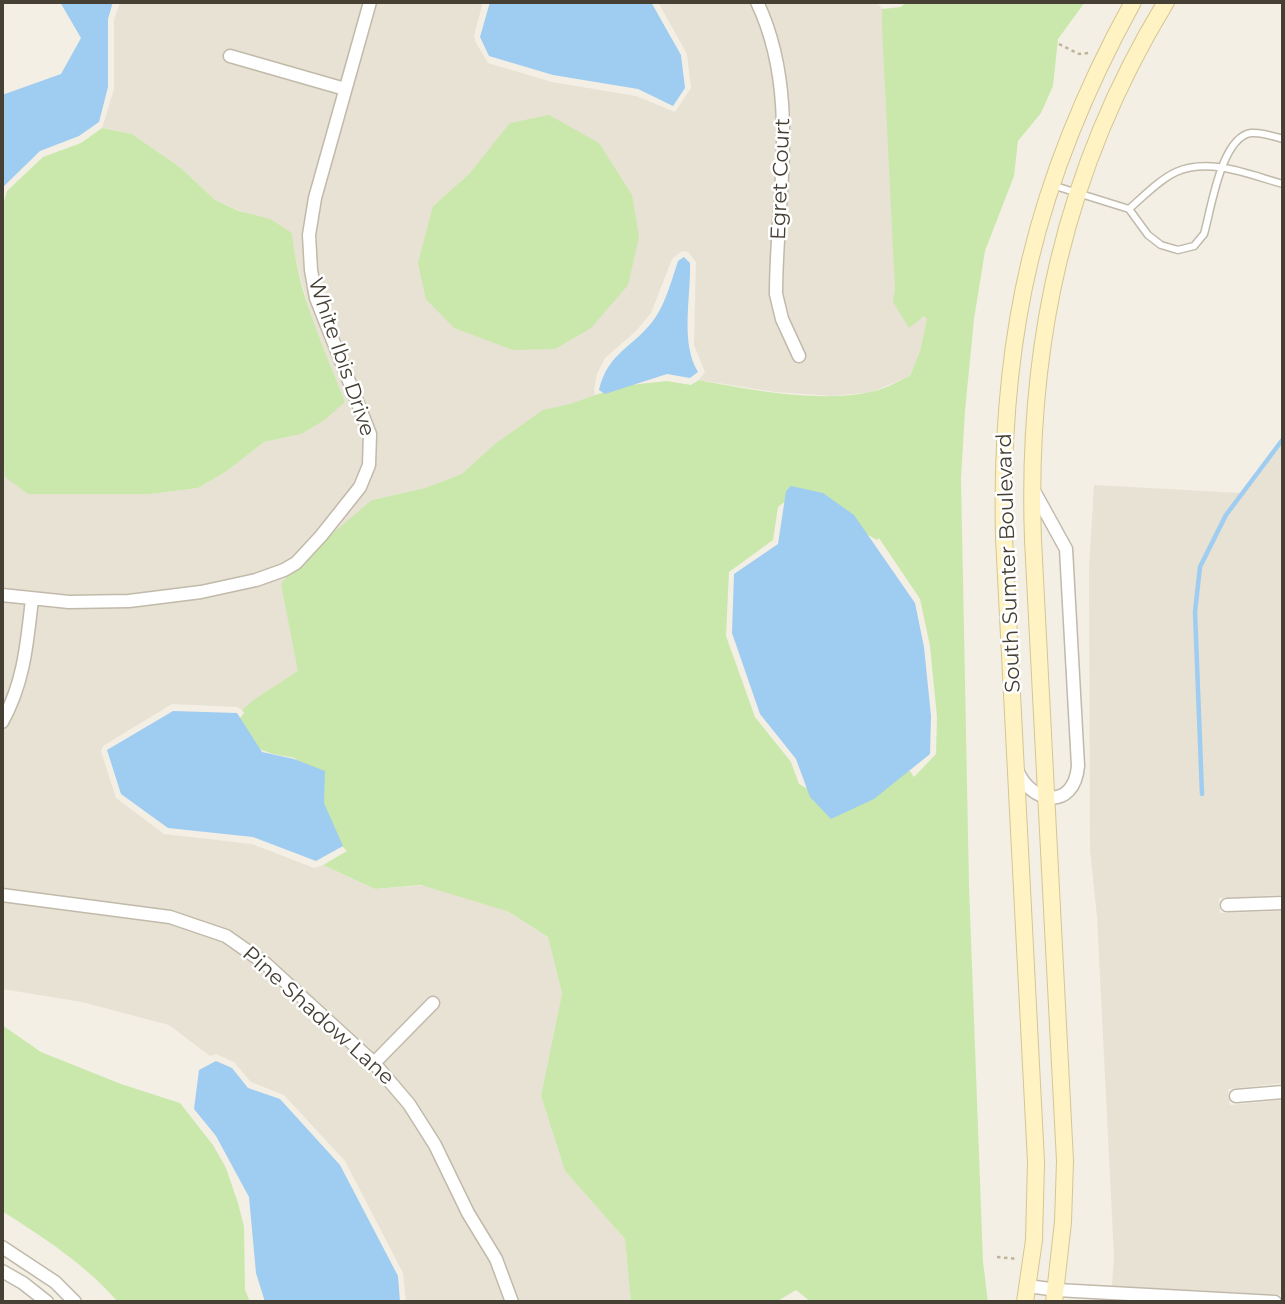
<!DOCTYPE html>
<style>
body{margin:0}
#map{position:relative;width:1285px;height:1304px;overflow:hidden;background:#f3efe5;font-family:Montserrat,sans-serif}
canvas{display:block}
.frame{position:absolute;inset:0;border:4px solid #453f34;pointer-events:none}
</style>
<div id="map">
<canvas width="1285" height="1304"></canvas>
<div class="frame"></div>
</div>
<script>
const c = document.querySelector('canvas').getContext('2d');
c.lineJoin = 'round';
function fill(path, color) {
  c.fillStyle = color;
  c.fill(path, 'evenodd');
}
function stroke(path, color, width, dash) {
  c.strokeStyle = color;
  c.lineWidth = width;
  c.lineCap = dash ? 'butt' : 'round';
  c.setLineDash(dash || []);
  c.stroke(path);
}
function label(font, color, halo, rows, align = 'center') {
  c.font = font + ' Montserrat,sans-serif';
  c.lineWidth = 5;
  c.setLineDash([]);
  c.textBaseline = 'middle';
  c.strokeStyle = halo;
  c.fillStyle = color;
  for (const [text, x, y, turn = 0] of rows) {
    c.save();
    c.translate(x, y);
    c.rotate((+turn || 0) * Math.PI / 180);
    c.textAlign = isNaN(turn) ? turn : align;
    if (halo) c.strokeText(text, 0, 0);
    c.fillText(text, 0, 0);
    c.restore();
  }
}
fill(new Path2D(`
 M120,2H483L474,36L475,41L488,63L552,82L636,96L675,112L691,88L687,54L658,2H877L882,9L887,100L927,319L920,351L910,376L872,392L832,396L775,392L699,380L705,372L694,345L696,262L688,252L682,251L672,259L651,313L636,331L605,358L597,374L594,389L595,395L599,398L513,455L425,488L372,500L299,677L242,710L237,707L172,704L103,746L101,751L116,798L164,834L252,844L314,868L323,865L375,889L443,884L497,905L548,937L562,993L541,1096L565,1171L625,1239L631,1302H406L403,1273L345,1161L284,1095L251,1082L234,1062L216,1054L210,1056L169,1025L82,1002L2,989V426L4,448L28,494H151L198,488L227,471L264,442L301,434L345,402L312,320L293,250L292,233L215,200L181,168L132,134L102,128L114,89V20ZM470,173L555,349L433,206Z
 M1283,443V895L1219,898L1220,913L1283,911V1083L1228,1089L1230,1105L1283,1100V1295L1112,1286L1114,1257L1097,917L1090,850L1089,567L1094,485L1241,493Z`), '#e7e2d3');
fill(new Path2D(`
 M906,2H1085L1058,39L1053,86L1041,113L1018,141L1014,176L985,251L974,319L965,411L961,478L969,885L983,1262L988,1302H811L796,1290L776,1302H631L625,1239L565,1171L541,1096L562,993L548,937L507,911L421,885L375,889L323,865L347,851L337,841L295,758L273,754L248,745L240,718L244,713L242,710L255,699L298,671L281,584L307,555L372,500L425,488L462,474L495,444L543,410L570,404L621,386L667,381L691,385L699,380C749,390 820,403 870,392C884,390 898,381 910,376L920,351L927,319L924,316L909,328L893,302L895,289L882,27V9L901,7ZM795,494L877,540L879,538L920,599L930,646L937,717L936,754L914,777L910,771L808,789L799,784L791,762L755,717L726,636L729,572L773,540L778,507Z
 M549,115L599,143L632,195L639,237L628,285L591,328L555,349L513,350L454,328L426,299L418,263L433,206L470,173L510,123Z
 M102,128L132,134L181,168L215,200L239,211L270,219L292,233C297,292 324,347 345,402L323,421L301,434L264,442L227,471L198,488L151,494H28L5,477L2,426V209L7,191L43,157L81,143Z
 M2,1025L41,1052L121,1084L180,1103L213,1145L226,1168L238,1203L244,1227L245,1290L250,1302H118C86,1265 43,1237 2,1211Z`), '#cae8ac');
fill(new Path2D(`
 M60,2H113L108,19V87L99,122L79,136L40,151L2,188V95L61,74L81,38Z
 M490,2H651L681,55L685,88L673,106L638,89L553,75L489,56L480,37Z
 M684,257L690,263C691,297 680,343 698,372L690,378L667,374L605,394L599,390C608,351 635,347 655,318C666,302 672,279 678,261Z
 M791,486L823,493L854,515L915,603L924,647L931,716L930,754L874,799L831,819L810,797L796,759L760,714L732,633L734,574L778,544L786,491Z
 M173,711L237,713L262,752L294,759L325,771L324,803L343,846L316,861L253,837L168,828L121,794L107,750Z
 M216,1061L232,1068L248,1088L280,1099L340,1165L398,1276L400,1302H265L256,1273L249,1197L216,1136L194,1109L199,1070Z`), '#9fccf1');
stroke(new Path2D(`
 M1202,794L1195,612L1200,567L1226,515L1283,439`), '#9fccf1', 4.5);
const service = new Path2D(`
 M1052,185L1129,209L1148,235L1161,245L1171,248L1178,250L1194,246L1204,234C1211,210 1221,137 1251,133C1262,132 1273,136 1283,139
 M1129,209C1144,196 1159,180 1176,172C1210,157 1250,175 1283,184`);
const minor = new Path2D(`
 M757,2C801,94 776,196 776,294L782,319L799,356
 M230,56L345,89
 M2,595L69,602L129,601L201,592L256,580L284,570L296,563L321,536L360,487L369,465L370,434L316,298L311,270L309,235L315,198L370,2
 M2,722C24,683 27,643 32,599
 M1017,770C1031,804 1074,811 1078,766L1066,549L1034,491
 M2,895L170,917L226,936L266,964L374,1063L409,1104L435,1145L468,1213L496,1259L512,1302
 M1227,905L1283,903
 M374,1063L433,1003
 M1236,1096L1283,1092
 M2,1247L55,1282L75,1302
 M2,1271L23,1283L47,1302
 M1028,1286L1057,1290L1275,1302`);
const secondary = new Path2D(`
 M1025,1302L1034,1240L1036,1162L1004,538C999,336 1035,180 1133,2
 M1054,1302L1063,1222L1065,1161L1033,540C1026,346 1064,169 1166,2`);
stroke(service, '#c1baaa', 9);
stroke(minor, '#c1baaa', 15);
stroke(secondary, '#d4c693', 18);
stroke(new Path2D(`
 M1059,44L1079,54L1089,53
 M997,1257L1018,1259`), '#c0b498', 2.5, [3.5, 3.5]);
stroke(service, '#fff', 6);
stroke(minor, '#fff', 12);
stroke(secondary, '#fff3c3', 16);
label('21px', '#453f34', '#fff', [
 ["Egret Court",781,179,-88],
 ["White Ibis Drive",341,357,71],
 ["South Sumter Boulevard",1009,563,-92],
 ["Pine Shadow Lane",318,1016,42]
]);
</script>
